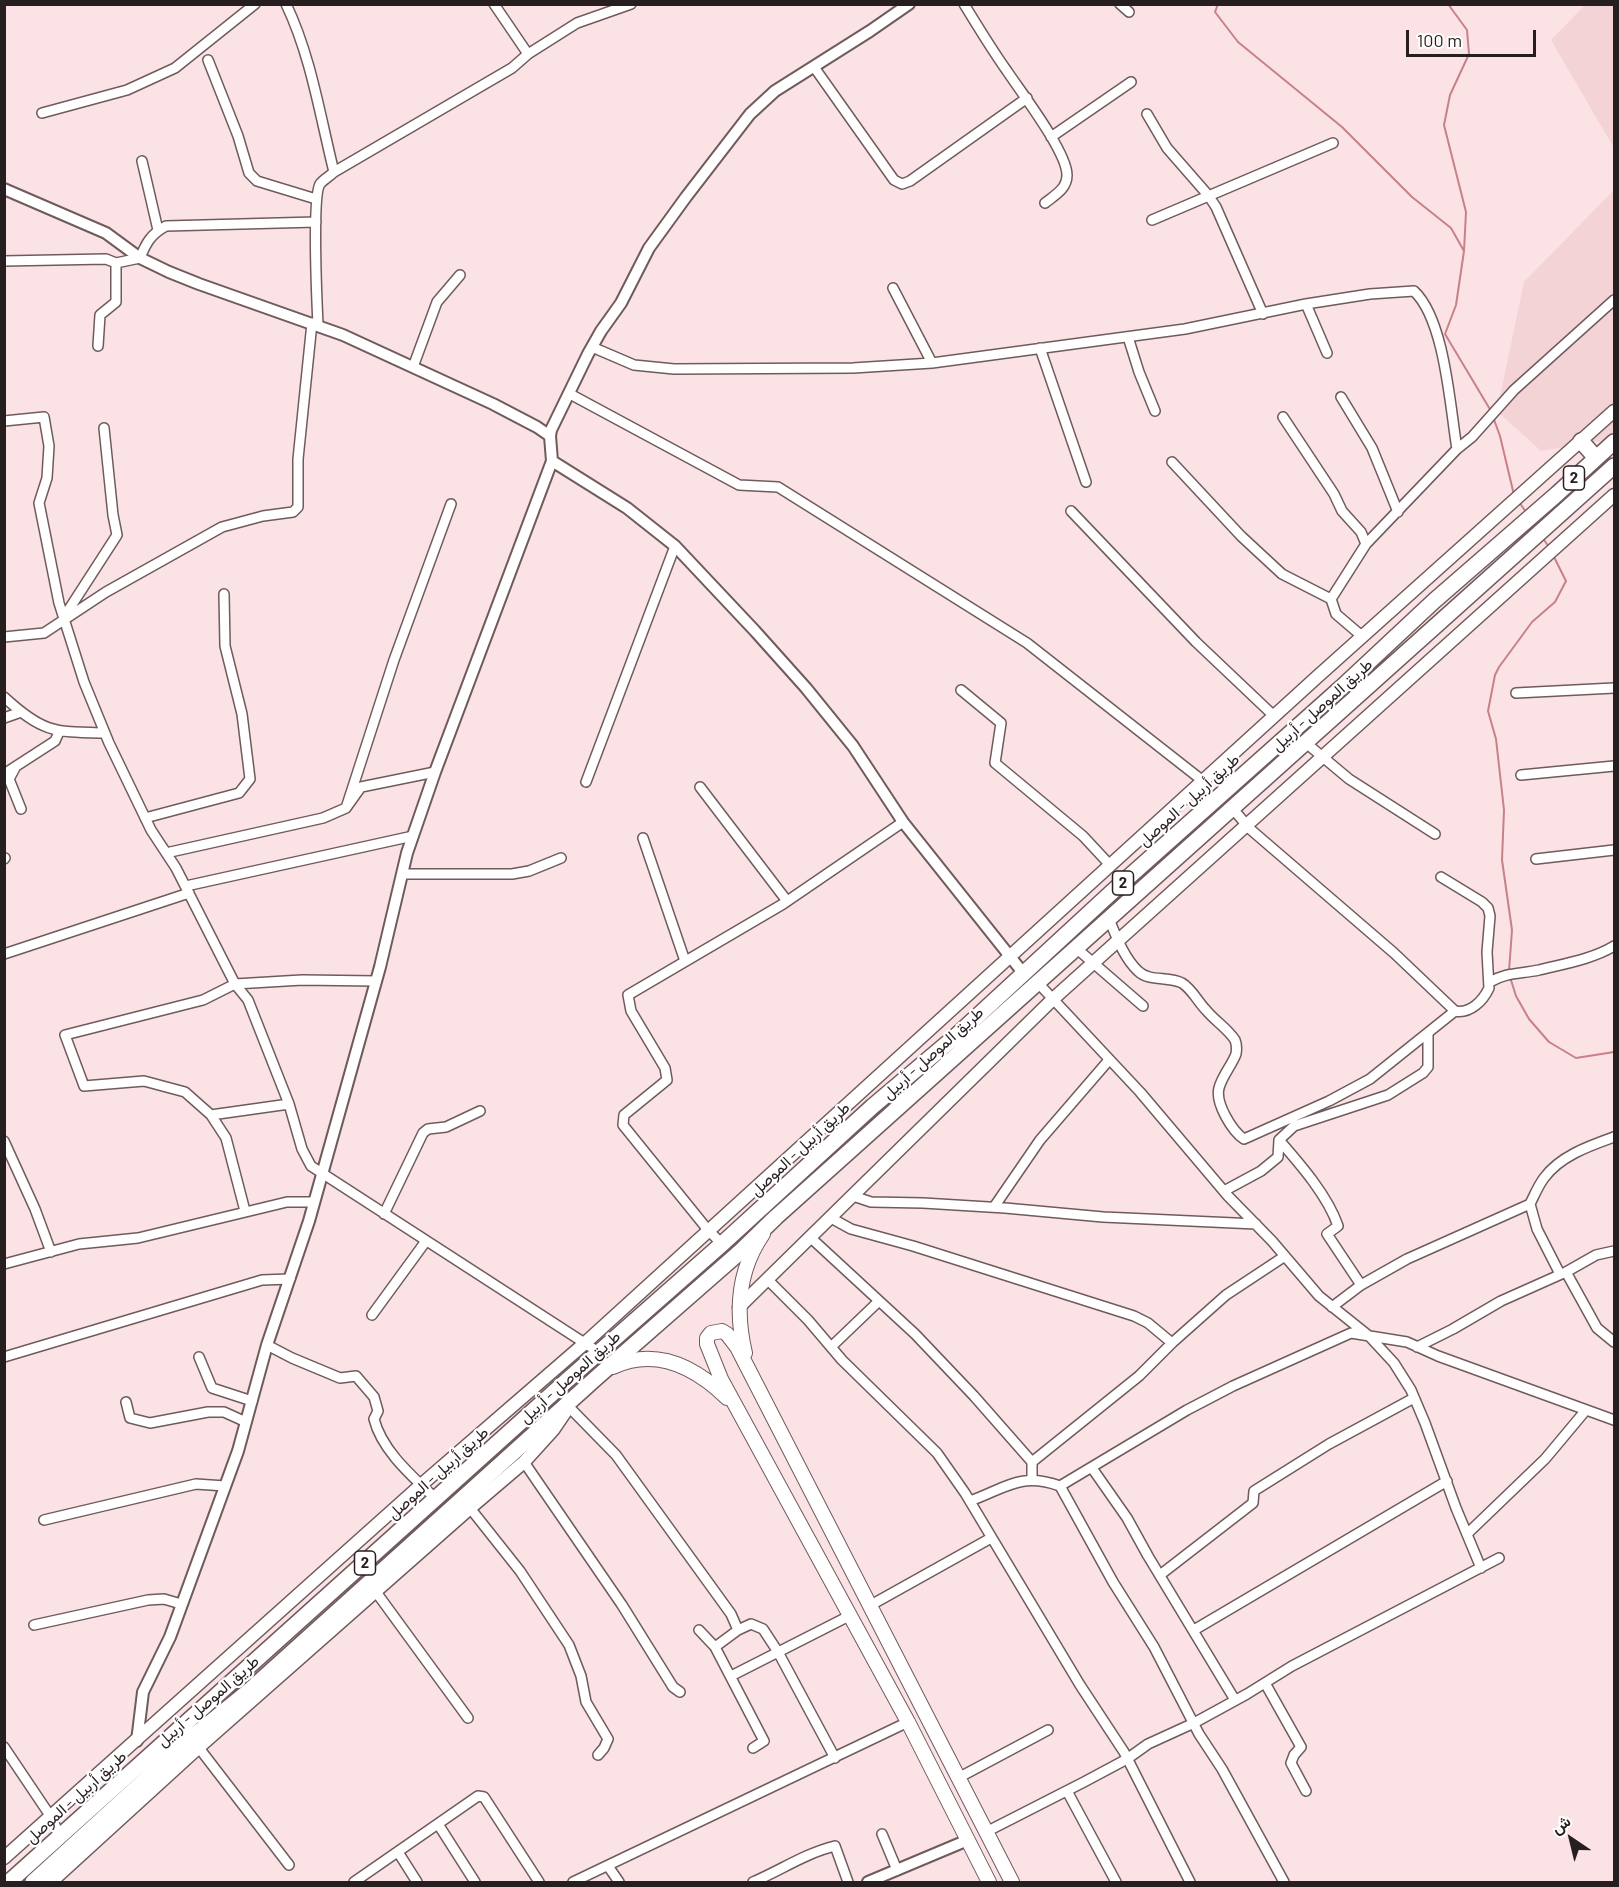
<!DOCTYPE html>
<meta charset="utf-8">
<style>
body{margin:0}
#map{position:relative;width:1619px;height:1887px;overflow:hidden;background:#fbe2e4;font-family:Barlow,Vazirmatn,sans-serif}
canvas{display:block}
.frame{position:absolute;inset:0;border:6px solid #271e1f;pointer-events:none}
.north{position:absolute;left:1541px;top:1809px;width:60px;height:60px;-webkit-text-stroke:4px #fff;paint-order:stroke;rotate:325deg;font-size:16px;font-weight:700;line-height:24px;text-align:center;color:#271e1f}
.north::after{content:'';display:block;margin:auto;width:21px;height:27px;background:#271e1f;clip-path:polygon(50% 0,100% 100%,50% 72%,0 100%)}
.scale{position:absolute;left:1406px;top:30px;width:130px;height:27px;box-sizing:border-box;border:3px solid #271e1f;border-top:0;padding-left:8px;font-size:18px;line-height:21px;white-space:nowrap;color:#271e1f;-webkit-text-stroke:4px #fff;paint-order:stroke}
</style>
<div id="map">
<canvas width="1619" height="1887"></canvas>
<div class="frame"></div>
<div class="north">ش</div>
<div class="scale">100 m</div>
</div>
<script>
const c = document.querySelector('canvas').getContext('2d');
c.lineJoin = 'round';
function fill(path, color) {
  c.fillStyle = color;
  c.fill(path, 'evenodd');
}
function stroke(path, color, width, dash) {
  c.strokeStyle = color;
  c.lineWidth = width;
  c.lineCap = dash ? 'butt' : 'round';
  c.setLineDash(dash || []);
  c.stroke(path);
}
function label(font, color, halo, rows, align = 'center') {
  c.font = font + ' Barlow,Vazirmatn,sans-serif';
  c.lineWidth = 4.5;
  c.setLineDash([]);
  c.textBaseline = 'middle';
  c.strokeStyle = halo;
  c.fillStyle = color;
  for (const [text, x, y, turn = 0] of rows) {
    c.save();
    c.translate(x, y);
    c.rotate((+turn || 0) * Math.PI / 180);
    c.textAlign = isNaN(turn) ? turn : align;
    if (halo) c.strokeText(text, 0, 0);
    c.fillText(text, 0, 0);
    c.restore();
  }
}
fill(new Path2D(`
 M1585,5H1614V148L1551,40Z
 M1614,190V439L1541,451L1497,411L1524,282Z`), '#f4d3d6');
stroke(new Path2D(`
 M1218,4L1215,12L1238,42L1342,127L1412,197L1451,228L1464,251
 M1448,4L1467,30L1469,54L1450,95L1444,125L1466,212L1464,251L1456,305L1445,334L1491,411
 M1493,417L1500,436L1514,495
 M1519,502L1526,512
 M1542,537L1549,547
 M1509,971L1512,930L1502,860L1504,810L1496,739L1488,711L1495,675L1499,667L1532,622L1555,602L1566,581L1553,555
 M1510,977L1516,996L1529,1019L1549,1042L1576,1058L1614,1052`), '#c88089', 2);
const minor = new Path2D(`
 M286,4C311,56 320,116 334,172
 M494,4L528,54
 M964,4C978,27 992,50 1007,71C1021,92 1067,152 1067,175C1067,189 1055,195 1045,203
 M1120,4L1129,12
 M208,60L238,136L249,173L257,181L316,199
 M814,67L894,180L902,184L910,181L1027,98
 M42,113L127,90L175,68L255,4
 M1147,114L1167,148L1208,195L1216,207L1263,314
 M1051,137L1131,82
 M142,161L158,230
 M1152,220L1333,143
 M4,261L106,259L116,263
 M893,288L932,363
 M1306,304L1327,353
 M318,325C317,304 312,196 320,184C323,180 330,176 334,172L512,68L528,54L577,23L631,4
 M1128,337L1139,372L1155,411
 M98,346L100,315L116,302V263L140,258C146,243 151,234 166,226L316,222
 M592,347L634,365L674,369L853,368L932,363L1185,329L1306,304L1370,294L1414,291C1445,320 1450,407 1457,449
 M1040,348L1086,482
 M413,367L437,302L460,275
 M570,394L739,485L778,487L1027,643L1203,781
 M1341,397L1372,448L1398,512
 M1283,417L1334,494L1342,511L1361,532L1366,544
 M4,421L44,417L49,446L47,478L39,503L59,603L84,682L109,743L151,830L176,868L235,984L248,1000L289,1104L302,1149L311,1166L600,1353
 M1172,462L1241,536L1282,574L1331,599L1336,614L1363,637
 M1071,511L1196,642L1274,716
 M1331,599L1366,544L1457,449L1472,437L1514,390L1614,300
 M64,617L117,535L113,515L104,428
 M4,637L44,633L106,592L222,527L263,516L293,512L298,507V459L312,323
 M961,690L1001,723L995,763L1083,836L1110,865
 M1516,693L1614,688
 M4,697C43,733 54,732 105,733
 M4,718L21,712
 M1306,743L1349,779L1435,834
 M15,768L9,779L21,809
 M4,774L55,741L59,732
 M1521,775L1614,766
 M586,782L675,546
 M700,787L787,901
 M346,808L394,660L451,504
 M1233,809L1250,829L1394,953L1455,1011C1470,1014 1483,1001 1489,988L1487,952L1490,916L1488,908L1482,902L1441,877
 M145,818L239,793L250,779L242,714L225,646L224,594
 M643,838L685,961
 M166,853L323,818L346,808L361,787L435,772
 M4,859L5,858
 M1536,859L1614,850
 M402,874H512L529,871L561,858
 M186,886L413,836
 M1109,919C1116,936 1124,958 1138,971C1149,982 1168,976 1182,983C1192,989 1198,1002 1206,1010C1215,1021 1227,1028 1235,1040C1237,1045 1237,1048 1236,1054C1232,1065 1222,1076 1219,1088C1215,1103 1232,1131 1244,1139L1329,1101L1370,1079L1455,1011
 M1076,948L1143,1006
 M4,954L189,893
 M1490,982C1506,972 1521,974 1539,970C1563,964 1593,959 1614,946
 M1038,983L1140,1092L1228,1196L1272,1241L1319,1296L1369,1336L1394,1363L1411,1390L1425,1423L1456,1508L1481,1568
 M211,1115L289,1104
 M1279,1140C1300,1164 1328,1196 1338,1226L1327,1234L1361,1285L1332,1307
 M4,1141L35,1209L51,1252
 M1224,1191L1261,1171L1278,1157L1279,1140L1294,1126L1388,1095L1423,1073L1428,1067V1033
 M853,1196L871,1202L923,1203L1005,1208L1103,1217L1256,1224
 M1530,1204C1534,1196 1538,1186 1544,1178C1560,1156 1589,1146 1614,1137
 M994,1207L1040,1140L1109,1060
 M245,1211L226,1138L211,1115L185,1092L144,1081L84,1086L65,1035L203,1000L235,984L302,980L376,981
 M384,1214L423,1133L428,1129L446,1127L480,1111
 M831,1218L851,1229L913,1246L1134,1316L1148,1323L1172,1343L1139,1376L1032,1462
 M811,1238L915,1334L974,1396L1032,1462V1480
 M722,1244L708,1230L623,1125L624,1115L667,1080L665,1068L631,1011L628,995L783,904L903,822
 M4,1264L79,1244L138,1238L287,1202H314
 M1566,1272L1597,1328L1614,1342
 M767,1279L808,1320L842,1360L937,1453L965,1493L1080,1685L1124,1752L1190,1882
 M1361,1285L1407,1259L1530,1204L1537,1229L1560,1274
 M372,1315L426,1241
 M1172,1343L1226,1295L1285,1256
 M267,1345L292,1358L340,1378L356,1376L374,1397L378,1411L374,1419C382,1451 413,1477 436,1499
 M831,1347L879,1301
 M1417,1347L1453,1329L1501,1301L1566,1272L1596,1255L1614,1251
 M4,1357L262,1280L290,1279
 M199,1357L212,1388L252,1401
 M126,1402L130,1418L150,1423L208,1412H224L246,1422
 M569,1407L616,1455L731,1614L738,1630L751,1624L763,1629L778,1652L835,1758
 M524,1462L622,1605L673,1687L680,1692
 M1092,1468L1127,1518L1148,1556L1235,1700
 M1060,1486L1187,1410L1233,1386L1351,1333L1407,1342L1438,1356L1614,1420
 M970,1501C1006,1488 1020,1472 1060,1486L1113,1582L1154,1647L1199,1734L1222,1769L1284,1882
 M470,1508L520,1571L569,1645L581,1676L586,1702L608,1739L604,1748L598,1755
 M44,1520L196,1484L225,1486
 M1467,1534L1545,1459L1586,1410
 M1160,1575L1253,1503L1254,1491L1329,1444L1414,1398
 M376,1592L468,1718
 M871,1605L991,1538
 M34,1625L148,1600L164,1599L181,1604
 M699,1630L715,1647L764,1741L753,1748
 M1194,1630L1447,1481
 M715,1647L738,1630
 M731,1676L851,1615
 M1265,1683L1301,1747L1294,1755L1291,1763L1306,1791
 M196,1744L289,1865
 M4,1747L51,1817L60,1836
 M958,1778L1048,1730
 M1067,1791L1116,1882
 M438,1824L475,1882
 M986,1832L1084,1782L1127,1759L1148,1744L1194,1723L1247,1694L1292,1666L1499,1558
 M882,1834L897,1870
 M398,1852L417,1882
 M608,1866L619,1882
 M354,1882L478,1796L484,1797L539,1882
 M573,1882L908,1722
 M753,1882C781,1870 806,1853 835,1846L848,1882`);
const tertiary = new Path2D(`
 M4,189L106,233L140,258L169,272L199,284L343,335L493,404L537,427L550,436
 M552,461L627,508L675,546L755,631L806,688L853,746L903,822L1024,974
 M137,1741L143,1692L170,1637L238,1451L267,1345L309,1221L380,967L407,853L435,772L552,461L550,436L551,430L588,354L601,331L621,303L649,248L686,197L750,114L775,91L870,31L909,4
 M868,1882L968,1840`);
const secondary = new Path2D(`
 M739,1307L1053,999L1614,495
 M4,1858L421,1485L584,1344L1317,677L1614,411
 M51,1882L199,1747L470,1508L524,1462L553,1430L568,1408`);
const primary = new Path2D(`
 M745,1353C735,1311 738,1270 763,1234
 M613,1367C656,1347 695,1367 727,1398
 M989,1882L908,1722L721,1379L707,1344V1338L711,1333L722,1331L727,1334L737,1347L1012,1882`);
const trunk = new Path2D(`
 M1581,441L1596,458
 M9,1882L564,1383L722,1244L873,1106L957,1035L1113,891L1342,687L1434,601L1557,494L1614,442
 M33,1882L191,1738L250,1690L596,1378L741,1251L776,1217L1614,466`);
stroke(minor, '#6f5b5c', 12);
stroke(tertiary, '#6f5b5c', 14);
stroke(secondary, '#6f5b5c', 15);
stroke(primary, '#6f5b5c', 16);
stroke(trunk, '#6f5b5c', 18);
stroke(minor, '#fff', 9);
stroke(tertiary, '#fff', 10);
stroke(secondary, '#fff', 12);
stroke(primary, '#fff', 14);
stroke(trunk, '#fff', 15);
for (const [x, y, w] of [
 [1574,478,21],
 [1123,883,21],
 [365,1563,21]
]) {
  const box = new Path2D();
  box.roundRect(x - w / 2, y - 12, w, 24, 4.5);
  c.fillStyle = '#fff';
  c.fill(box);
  stroke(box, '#271e1f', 1.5);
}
label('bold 15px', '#271e1f', null, [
 ["2",1574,478],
 ["2",1123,883],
 ["2",365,1563]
]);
label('16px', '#271e1f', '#fff', [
 ["طريق الموصل - أربيل",1322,705,-42],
 ["طريق أربيل - الموصل",1189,800,-42],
 ["طريق الموصل - أربيل",933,1053,-42],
 ["طريق أربيل - الموصل",800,1149,-43],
 ["طريق الموصل - أربيل",570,1377,-42],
 ["طريق أربيل - الموصل",438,1473,-42],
 ["طريق الموصل - أربيل",208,1701,-41],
 ["طريق أربيل - الموصل",76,1797,-42]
]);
</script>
